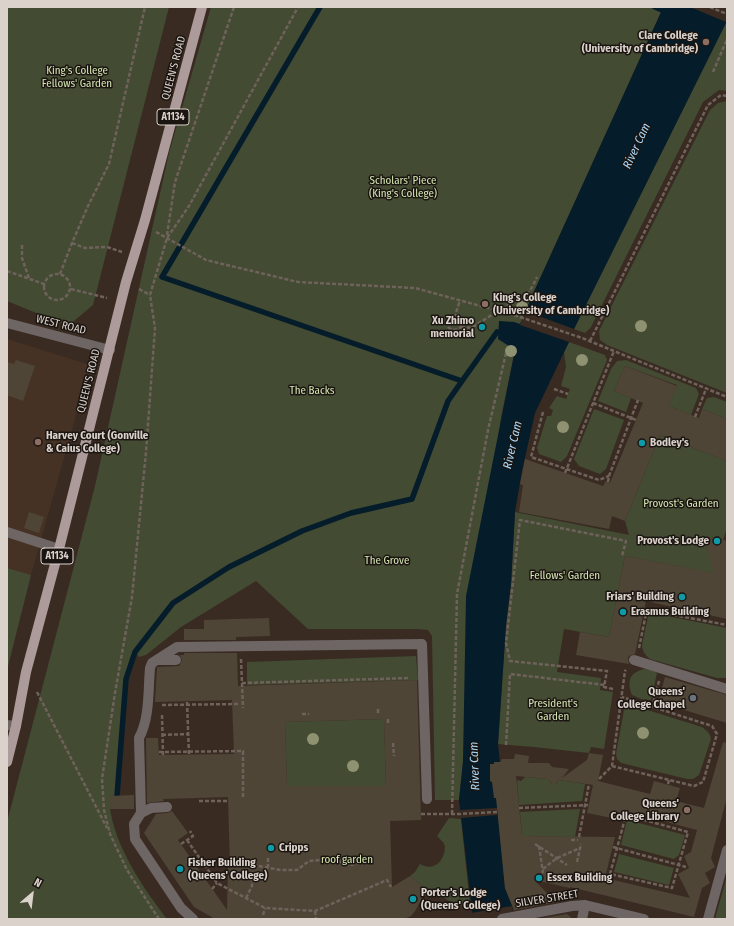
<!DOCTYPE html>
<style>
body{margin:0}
#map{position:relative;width:734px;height:926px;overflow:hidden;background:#392b22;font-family:"Fira Sans Condensed",sans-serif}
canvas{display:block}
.frame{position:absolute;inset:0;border:8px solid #dbd2cc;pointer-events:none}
.north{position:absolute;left:12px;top:874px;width:40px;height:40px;-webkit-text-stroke:3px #1b1511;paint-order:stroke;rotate:28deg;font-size:11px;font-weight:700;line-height:16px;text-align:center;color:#dbd2cc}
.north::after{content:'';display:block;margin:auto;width:14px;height:18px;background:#dbd2cc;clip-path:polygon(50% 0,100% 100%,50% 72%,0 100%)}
</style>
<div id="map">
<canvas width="734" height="926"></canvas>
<div class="frame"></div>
<div class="north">N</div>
</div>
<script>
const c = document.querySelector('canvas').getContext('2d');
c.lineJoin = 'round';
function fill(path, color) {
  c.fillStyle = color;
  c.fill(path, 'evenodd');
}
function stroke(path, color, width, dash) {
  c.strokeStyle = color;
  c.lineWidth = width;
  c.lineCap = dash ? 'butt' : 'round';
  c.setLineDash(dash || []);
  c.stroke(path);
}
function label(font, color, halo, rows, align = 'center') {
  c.font = font + ' "Fira Sans Condensed",sans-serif';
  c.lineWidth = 3;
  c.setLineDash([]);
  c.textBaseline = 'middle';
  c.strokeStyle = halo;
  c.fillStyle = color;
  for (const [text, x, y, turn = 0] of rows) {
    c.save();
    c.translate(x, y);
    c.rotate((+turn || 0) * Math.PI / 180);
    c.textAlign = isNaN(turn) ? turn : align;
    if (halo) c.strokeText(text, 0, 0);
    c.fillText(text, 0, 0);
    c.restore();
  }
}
fill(new Path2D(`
 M7,339L90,365L31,575L7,670Z`), '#463225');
fill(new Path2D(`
 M7,7H169L93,305L68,326L7,301Z
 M211,7H665L662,10L532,296L520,325L514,322H499L515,350L501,417L459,800H435L432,636L428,630L418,629H308L256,581L181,627L146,655L139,657L136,653L127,679L117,796H109C110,840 141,885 167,919H7V822L95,486L169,153ZM225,570L179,600L201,582Z
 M726,22L727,91L719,90L703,102L591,327L585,333L574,329Z
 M727,101V393L607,345L600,340L599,331L710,110L718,103Z
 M569,342L605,355L607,360L567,456L561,462L539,454L537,448L547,416H551L553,410L549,408L557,396L566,399L570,389L561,386L566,367L564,352Z
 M626,360L696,388L699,394L691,415L669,406L677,385L625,366L614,391L631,398L626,412L598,401L611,369L617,361Z
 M714,397L727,402V419L702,409L707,398Z
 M594,409L624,420L606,469L600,474L579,466L574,459Z
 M660,435L727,461V528L723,540L713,537L705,543L708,552L727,576L625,556L609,637L564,629L557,672L601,678L600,690L613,692L604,749L591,747L589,753L534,747L498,744L506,625L511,584L515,512L629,535L625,521Z
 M7,568L31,575L7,670Z
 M652,613L727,628V678H717L650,659C646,656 642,651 642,645L648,617Z
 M416,656L418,680L247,685V662Z
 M644,669L653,670L657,673L651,700L641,699L632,695C627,681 629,673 644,669Z
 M628,704L702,727C707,731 710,733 711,739L699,775L693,779H687L621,763L617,759L616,754L624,710L626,705Z
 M384,719L386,786H287L285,722Z
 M525,777L548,779L552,784H556L559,780L585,784L582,801L519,805L517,780L521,781Z
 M580,809L575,837L522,836L520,812Z
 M449,818L461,819L470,905L468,906C464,906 459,906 455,904C439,897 442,890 422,897L420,884L410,876L415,872L420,864C434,872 445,861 445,846L443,842L437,836Z
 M627,820L685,835L679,855L674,859L621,845Z
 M619,854L674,868L669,885L614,872Z
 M727,876V919H715Z`), '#434b33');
fill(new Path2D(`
 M665,7H727V21L574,329L569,342L535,413L522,471L515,512L511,584L506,625L498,744L500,762H494V767H490V781L495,782L505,888L512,906L514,919H473L459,800L463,761L466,596L515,350L498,339L499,321L514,322L520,324L532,296L662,10Z`), '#051c2a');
fill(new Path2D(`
 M690,7H727V21L726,22Z
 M525,311L574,329L569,342L520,325Z
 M497,808V815L461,818L460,810Z
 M512,906L514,919H473L471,913Z`), '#392b22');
stroke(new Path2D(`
 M320,7L162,277L462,381L497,332
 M655,7L662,10
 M117,796L126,679L135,652L173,603L229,567L302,531L351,513L412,499L448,401L462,381`), '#051c2a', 5.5);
fill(new Path2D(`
 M16,360L35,366L23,401L7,395V362L14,364Z
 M625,366L677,386L669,406L699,418L702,409L727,419V461L660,435L625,521L612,516L609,529L519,512L523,485L520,484L525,459L603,486L606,481L610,483L643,403L614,391Z
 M29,512L44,517L39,533L24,528Z
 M713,537L727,541V619L646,601L635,654L629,656L628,658L629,664L576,655L580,632L609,637L625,556L714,573L705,543Z
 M269,618L270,636L236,637V640H184V629H204V620Z
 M184,653H237L238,686L417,680L421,820L390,821L392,887L410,876L420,884L422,888V894L421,900L415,911L411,916L404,919H215L194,907L144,833L156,814L167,813L172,811L188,833L178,840L227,910L228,866H230L228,797L163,799L164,801L147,803L146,739V738H158L159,755L234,754L232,700L155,702L157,667L179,666L182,660L180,655H184ZM384,719L386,786H287L285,722Z
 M665,677L727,695V723L658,702Z
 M723,742L727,743V797L711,858L715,867L705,873L710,883L702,888L694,917L570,887V888L534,880L556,902L514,910L505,888L496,798H494L492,782L490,781V764H494V762H500L502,759H514L515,754L529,756L528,763H549L552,767L569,769L562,778L587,760L589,753L603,755L598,781L650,794L654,781L680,788L676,801L704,808ZM516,776L548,779L554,786L559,780L593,785L587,813L622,820L625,811L697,830L691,852L684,856L689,868L678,874L690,898L605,878L615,837L522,836Z
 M134,795V809H109V796Z
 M567,914L573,919H538Z`), '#4f4537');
stroke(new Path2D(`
 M710,7L727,14
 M713,72L727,39
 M156,232L206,260L298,282L415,288L517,316L582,338L727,397
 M167,235L175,182L234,7
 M72,243L85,248L107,247L122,252
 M22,245V258L29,278
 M7,271L44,284
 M44 287a13 13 0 1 1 26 0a13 13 0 1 1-26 0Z
 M60,274L72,243L88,206L109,164L145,7
 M71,289L107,298
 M139,289L150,295
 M504,312C512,295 515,306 525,296C531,291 534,283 537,277
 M455,316L459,318L461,327C457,330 454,331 449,328L447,323L449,318L455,316L460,300
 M461,327L471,328L498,311
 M590,341L708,105L721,95L727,96
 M554,389L568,394
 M593,403L636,420
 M543,412L531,457L599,480L609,476
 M695,417L706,389
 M565,473L614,351
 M608,482L609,476L638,400
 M632,607L727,625
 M639,648L647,609
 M241,659L243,708
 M242,683L410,678
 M613,689L604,687L607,671L510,661L506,643L520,520L626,541L622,556
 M37,692L107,828
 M187,702L189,755
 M162,705L238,704
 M652,708L659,681
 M378,709V714
 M302,714H309
 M162,715L163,755
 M388,719V724
 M162,735L188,734
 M393,743L394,756
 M506,745L510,674L605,685
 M159,752L243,751V798
 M612,766L694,786L703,782L717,734L712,726L622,697
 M599,779L612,766L625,671L626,670
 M668,784L669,780
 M199,801H228
 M519,808L588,805
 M421,814H460L497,812
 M452,814L457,594L488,430L507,349
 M626,815L688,832L672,888L610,874Z
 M579,837L589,784
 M187,840L217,883L265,908L315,911L387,880L391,887
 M571,840H578
 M181,844L193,836L190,831
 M535,844L567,865
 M539,846L543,873
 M613,847L686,867
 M268,858V867
 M577,862L581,844
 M247,864L281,870H297L309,861L330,859L351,865L368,860
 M543,869L557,858L580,848
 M212,889L217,883
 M246,898L252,886L251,865
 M315,911L316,918
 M263,915L265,908
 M159,919L127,870L110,834L104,810L102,779L115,693L132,597L146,452L155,328L150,295L167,238L189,206L298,7`), '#6e625a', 2.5, [4, 2]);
stroke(new Path2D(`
 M7,323L110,350
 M7,532L59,549
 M157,660H176
 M634,660L727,689
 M7,725L16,726
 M167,807L151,808L141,813L134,824L135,839L181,908L193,919
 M141,813L139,738C150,718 148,690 150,668L152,663L177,647L422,644L427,799
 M502,919L572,906L585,905L644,919
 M582,919L585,905
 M708,919L727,850`), '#6e6565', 10);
stroke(new Path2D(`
 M7,762L16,726L26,672L59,549L126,282L145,220L202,7`), '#ad9a9a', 10);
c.fillStyle = '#8e9271';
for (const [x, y] of [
 [522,307],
 [641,326],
 [511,351],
 [582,360],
 [563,427],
 [643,733],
 [313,739],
 [353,766]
]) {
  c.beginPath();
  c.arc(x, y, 6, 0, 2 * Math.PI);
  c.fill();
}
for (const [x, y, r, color] of [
 [706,42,4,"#8d6e63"],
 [485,304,4,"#8d6e63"],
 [482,327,4,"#0f9aa8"],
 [38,442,4,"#8d6e63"],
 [642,443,4,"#0f9aa8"],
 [717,541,4,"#0f9aa8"],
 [682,597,4,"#0f9aa8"],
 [623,612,4,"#0f9aa8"],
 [693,698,4,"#6b7280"],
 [687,810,4,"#8d6e63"],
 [271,848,4,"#0f9aa8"],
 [180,869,4,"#0f9aa8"],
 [539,878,4,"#0f9aa8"],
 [413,899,4,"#0f9aa8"]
]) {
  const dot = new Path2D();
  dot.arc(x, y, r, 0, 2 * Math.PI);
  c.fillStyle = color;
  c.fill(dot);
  stroke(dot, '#1b1511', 1.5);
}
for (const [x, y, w] of [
 [173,117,32],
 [57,556,32]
]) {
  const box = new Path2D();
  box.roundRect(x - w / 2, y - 8, w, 16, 3);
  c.fillStyle = '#1b1511';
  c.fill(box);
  stroke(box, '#dbd2cc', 1);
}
label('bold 10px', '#dbd2cc', null, [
 ["A1134",173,117],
 ["A1134",57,556]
]);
label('bold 11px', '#dbd2cc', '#1b1511', [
 ["Clare College",698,36,"right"],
 ["(University of Cambridge)",698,49,"right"],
 ["King's College",493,298],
 ["(University of Cambridge)",493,311],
 ["Xu Zhimo",474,321,"right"],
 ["memorial",474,334,"right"],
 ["Harvey Court (Gonville",46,436],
 ["& Caius College)",46,449],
 ["Bodley's",650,443],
 ["Provost's Lodge",709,541,"right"],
 ["Friars' Building",674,597,"right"],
 ["Erasmus Building",631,612],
 ["Queens'",685,692,"right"],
 ["College Chapel",685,705,"right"],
 ["Queens'",679,804,"right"],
 ["College Library",679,817,"right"],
 ["Cripps",279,848],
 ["Fisher Building",188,863],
 ["(Queens' College)",188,876],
 ["Essex Building",547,878],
 ["Porter's Lodge",421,893],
 ["(Queens' College)",421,906]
], 'left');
label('11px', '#dbd2cc', '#1b1511', [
 ["QUEEN'S ROAD",174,68,-75],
 ["WEST ROAD",61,325,14],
 ["QUEEN'S ROAD",89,381,-76],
 ["SILVER STREET",547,899,-9]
]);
label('11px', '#d4e6b2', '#1b1511', [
 ["King's College",77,71],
 ["Fellows' Garden",77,84],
 ["Scholars' Piece",403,181],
 ["(King's College)",403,194],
 ["The Backs",312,391],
 ["Provost's Garden",681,504],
 ["The Grove",387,561],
 ["Fellows' Garden",565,576],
 ["President's",553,704],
 ["Garden",553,717],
 ["roof garden",347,860]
]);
label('italic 12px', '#a6d7fa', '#1b1511', [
 ["River Cam",637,146,-65],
 ["River Cam",513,445,-77],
 ["River Cam",475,766,-92]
]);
</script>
